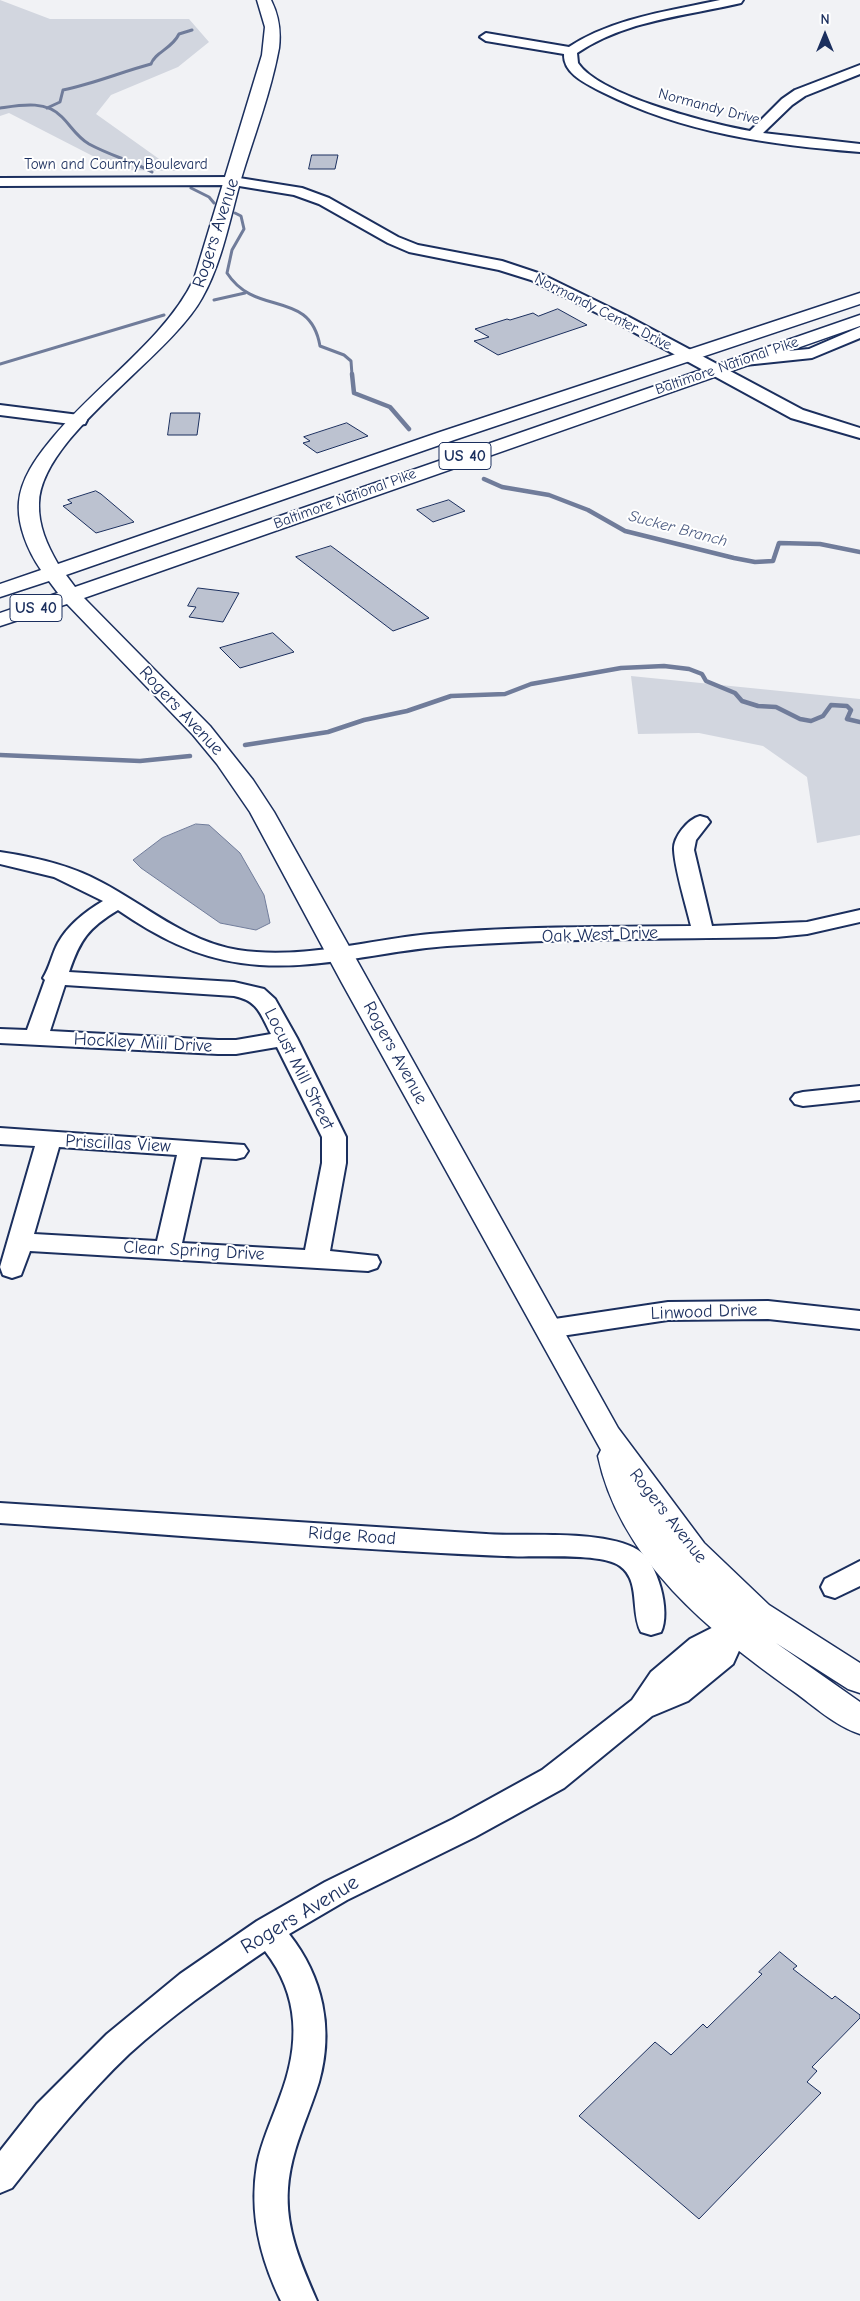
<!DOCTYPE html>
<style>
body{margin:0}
#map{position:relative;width:860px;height:2301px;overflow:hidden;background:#f1f2f5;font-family:"Comic Neue",sans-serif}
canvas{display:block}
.north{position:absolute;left:800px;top:10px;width:50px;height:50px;-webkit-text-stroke:4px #fff;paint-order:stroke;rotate:0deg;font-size:14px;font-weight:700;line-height:20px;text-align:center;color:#1b2f5e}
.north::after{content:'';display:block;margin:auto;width:18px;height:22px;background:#1b2f5e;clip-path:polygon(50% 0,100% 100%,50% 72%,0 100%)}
</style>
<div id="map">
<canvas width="860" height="2301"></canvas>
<div class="north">N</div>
</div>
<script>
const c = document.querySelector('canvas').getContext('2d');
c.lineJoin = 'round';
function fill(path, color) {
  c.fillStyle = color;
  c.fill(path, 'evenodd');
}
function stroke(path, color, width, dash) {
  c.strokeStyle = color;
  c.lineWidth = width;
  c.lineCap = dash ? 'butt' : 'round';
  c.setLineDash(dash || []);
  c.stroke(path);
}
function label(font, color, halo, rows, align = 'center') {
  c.font = font + ' "Comic Neue",sans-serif';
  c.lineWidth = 4;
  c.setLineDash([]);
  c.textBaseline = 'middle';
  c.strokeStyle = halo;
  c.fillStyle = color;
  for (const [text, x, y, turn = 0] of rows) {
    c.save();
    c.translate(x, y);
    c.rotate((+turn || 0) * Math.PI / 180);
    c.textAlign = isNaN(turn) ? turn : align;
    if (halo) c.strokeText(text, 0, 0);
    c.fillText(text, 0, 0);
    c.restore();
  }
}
fill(new Path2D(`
 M0,0L50,19H189L209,42L178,67L111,95L96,114L176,171L120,170L9,113L0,116Z
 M631,676L860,699V835L817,843L807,777L763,746L699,733L638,734Z`), '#d2d6df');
const water = new Path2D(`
 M196,824L209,825L240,853L264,895L270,923L256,930L220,923L141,868L133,860L162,838Z`);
fill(water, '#a8b0c2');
stroke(water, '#707c9a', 1);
stroke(new Path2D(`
 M0,108C21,105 46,100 62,117C71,126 77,137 89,144C109,155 132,161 152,172
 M47,108L60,102L63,90C93,84 121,72 151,64C155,52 172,49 179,34L192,30
 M191,188L209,197L214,203
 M235,213L241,216L244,229L232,250L227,273C256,318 310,288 320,346L344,355L351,361L352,375
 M214,300L245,293
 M0,364L164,315`), '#707c9a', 3);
stroke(new Path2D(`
 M352,374L354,393L390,407L409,429
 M484,479L502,487L549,495L588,510L625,531L734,558L755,562L773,561L779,543L820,544L860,552
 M245,745L328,732L364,720L407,711L451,696L505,694L531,684L621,668L664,666L689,669L702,674L706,681L735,693L742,701L758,706L776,707L800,719L811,721L823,716L831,705L847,706L851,710L847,719L860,722
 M0,755L140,761L190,756`), '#707c9a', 4.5);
const building = new Path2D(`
 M312,155H338L335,169H309Z
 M558,309L587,325L498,355L474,341L489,337L475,329L507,319L510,320L533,313L538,316Z
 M171,413H200L197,435H168Z
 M347,423L368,436L317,453L303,443L310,441L304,437Z
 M96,491L101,494L134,522L96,533L63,506L72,503L68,500Z
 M449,500L465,511L433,522L417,510Z
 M331,546L429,618L393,631L296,557Z
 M198,588L239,593L223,622L189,617L196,607L188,606Z
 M273,633L294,652L240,668L220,648Z
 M780,1952L797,1966L793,1969L832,1999L835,1996L860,2015V2018L812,2067L817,2071L807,2082L821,2093L699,2219L579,2116L655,2042L671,2055L703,2024L707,2028L762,1974L759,1972Z`);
fill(building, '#bcc2d0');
stroke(building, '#1b2f5e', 1);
const minor = new Path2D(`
 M720,0H743L741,3C686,16 626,20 577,53L578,63C600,96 711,124 750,131L782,99L795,90L860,65V74L805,96L792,105L763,133L860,144V152C771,145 683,133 602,92C587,84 563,74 564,54L486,41L480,37L486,33L569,47C613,18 669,11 720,0Z
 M233,177L302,188L329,198L398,237L418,245L502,261L541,274L629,317L803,410L860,428V438L791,418L617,323L531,280L499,270L409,252L388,243L319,204L294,195L233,185L0,186V178Z
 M860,327V338L812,358L745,365L737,360L745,355L809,349Z
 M0,405L79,415L85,416L87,420L85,424L79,425L0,415Z
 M700,816L707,818L710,822L696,840L694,850L712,926L807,922L860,910V922L807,934L776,937C667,939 556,938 447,946C379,951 310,973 241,963C195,957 156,936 118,910C88,928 80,940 69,972L234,982L264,989L275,999L297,1038L346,1137V1163L330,1251L377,1256L380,1262L377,1268L368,1271L30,1251L21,1275L12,1278L3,1275L0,1267L35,1146L0,1144V1128L244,1145L248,1151L244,1157L236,1159L201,1157L182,1243L305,1250L322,1163V1137L277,1047L236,1054H218L0,1043V1029L27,1030L45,980L43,978C50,967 52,954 58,943C68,925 86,911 103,901L54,877L0,864V852C34,857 70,865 101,882C147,906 185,941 238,950C302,960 367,940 430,934C516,926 604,927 691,926C686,905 675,870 674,850C673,837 688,819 700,816ZM65,985L234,996C258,1001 260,1013 271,1034L236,1040H218L50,1031ZM59,1147L177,1155L157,1241L34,1234Z
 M860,1086V1100L803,1106L795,1104L791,1099L795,1094L803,1092Z
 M768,1301L860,1311V1329L768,1319L668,1320L548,1338L539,1335L535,1329L539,1323L548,1320L668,1302Z
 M0,1503C162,1513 324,1524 486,1534C527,1537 603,1529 638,1550C658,1562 671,1612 661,1632L651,1635L641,1632C630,1612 641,1581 620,1566C600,1552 531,1558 504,1556C336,1549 168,1534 0,1523Z
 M860,1561V1586L835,1598L825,1595L821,1587L825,1579Z
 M749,1609L759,1612L763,1620L759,1628L746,1635L733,1664L688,1701L652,1716L564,1788L475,1837L347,1900L289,1934C323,1977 334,2029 319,2082C308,2118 291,2149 288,2188C285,2229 301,2264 317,2301H281C260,2258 249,2213 257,2165C261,2142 272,2120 280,2097C300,2045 300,1996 265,1951C218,1983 171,2016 129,2054C86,2095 49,2141 12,2188L0,2193V2151L37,2104L107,2034L180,1974L257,1921L325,1882L453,1819L542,1770L632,1700L651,1672L690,1639Z`);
const major = new Path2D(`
 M257,0H271C279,16 281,31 279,48C271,92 254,136 241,179C230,218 222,263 202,298C169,358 41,436 39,503C38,525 47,545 58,564L440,432L860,293V304L454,440L66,575L75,587L860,315V326L84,598L210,726L253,780L274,812L618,1428L704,1543L769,1605L860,1663V1693L848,1689L776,1643L860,1702V1734C835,1726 814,1706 793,1691C710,1632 620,1560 598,1456L601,1450L342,983L250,812L217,764L193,735L67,604L0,626V613L58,593L49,581L0,597V584L41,570C28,551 17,525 19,502C21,479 36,458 50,441C93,387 165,340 194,279L262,55L265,27Z`);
stroke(minor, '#1b2f5e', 4);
stroke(major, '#1b2f5e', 3);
fill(minor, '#fff');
fill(major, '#fff');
label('15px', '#1b2f5e', '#fff', [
 ["Normandy Drive",709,107,15],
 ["Town and Country Boulevard",116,165],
 ["Normandy Center Drive",603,312,27],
 ["Baltimore National Pike",727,366,-19],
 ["Baltimore National Pike",345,499,-20]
]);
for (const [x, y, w] of [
 [465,456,52],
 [36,608,52]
]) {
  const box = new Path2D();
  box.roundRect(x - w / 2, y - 13.5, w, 27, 4);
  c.fillStyle = '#fff';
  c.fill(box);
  stroke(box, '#1b2f5e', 1);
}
label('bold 16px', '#1b2f5e', null, [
 ["US 40",465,456],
 ["US 40",36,608]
]);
label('italic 16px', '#4c5c81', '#fff', [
 ["Sucker Branch",678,529,15]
]);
label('18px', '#1b2f5e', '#fff', [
 ["Rogers Avenue",216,233,-72],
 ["Rogers Avenue",181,711,47],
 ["Oak West Drive",600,935,-2],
 ["Hockley Mill Drive",143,1043,3],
 ["Rogers Avenue",395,1053,61],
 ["Locust Mill Street",299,1069,63],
 ["Priscillas View",118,1144,3],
 ["Clear Spring Drive",194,1251,3],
 ["Linwood Drive",704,1312,-2],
 ["Rogers Avenue",668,1516,52],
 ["Ridge Road",352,1536,4]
]);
label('21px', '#1b2f5e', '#fff', [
 ["Rogers Avenue",300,1915,-31]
]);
</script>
